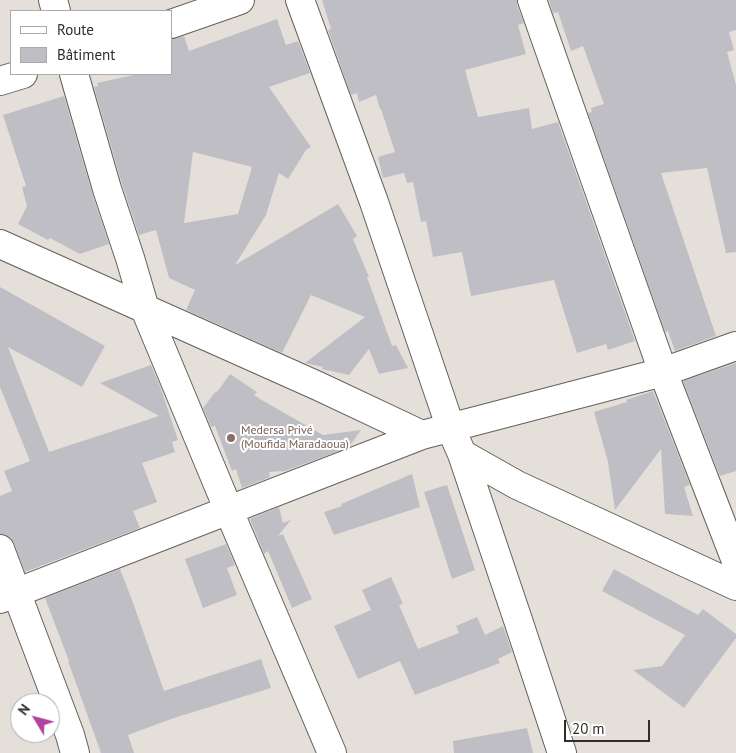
<!DOCTYPE html>
<meta charset="utf-8">
<style>
body{margin:0}
#map{position:relative;width:736px;height:753px;overflow:hidden;background:#e4e0d9;font-family:"PT Sans",sans-serif}
canvas{display:block}
.legend{position:absolute;left:10px;top:10px;width:162px;height:65px;box-sizing:border-box;background:#fff;border:1px solid #acabaa;margin:0;padding:6px 9px;list-style:none;font-size:15px;color:#2f2d2b}
.legend li{display:flex;align-items:center;gap:10px;height:25px}
.legend b{width:25px;border:1px solid #acabaa}
.north{position:absolute;left:10px;top:693px;width:50px;height:50px;box-sizing:border-box;background:#fff;border:1px solid #acabaa;border-radius:50%;rotate:307deg;font-size:14px;font-weight:700;line-height:20px;text-align:center;color:#2f2d2b}
.north::after{content:'';display:block;margin:auto;width:18px;height:22px;background:#b243a0;clip-path:polygon(50% 0,100% 100%,50% 72%,0 100%)}
.scale{position:absolute;left:564px;top:720px;width:86px;height:22px;box-sizing:border-box;border:2px solid #2f2d2b;border-top:0;padding-left:6px;font-size:15px;line-height:18px;white-space:nowrap;color:#2f2d2b;-webkit-text-stroke:4px #fff;paint-order:stroke}
</style>
<div id="map">
<canvas width="736" height="753"></canvas>
<ul class="legend">
<li><b style="height:6px;background:#fff"></b>Route</li>
<li><b style="height:14px;background:#c0bec5"></b>Bâtiment</li>
</ul>
<div class="north">N</div>
<div class="scale">20 m</div>
</div>
<script>
const c = document.querySelector('canvas').getContext('2d');
c.lineJoin = 'round';
function fill(path, color) {
  c.fillStyle = color;
  c.fill(path, 'evenodd');
}
function stroke(path, color, width, dash) {
  c.strokeStyle = color;
  c.lineWidth = width;
  c.lineCap = dash ? 'butt' : 'round';
  c.setLineDash(dash || []);
  c.stroke(path);
}
function label(font, color, halo, rows, align = 'center') {
  c.font = font + ' "PT Sans",sans-serif';
  c.lineWidth = 4;
  c.setLineDash([]);
  c.textBaseline = 'middle';
  c.strokeStyle = halo;
  c.fillStyle = color;
  for (const [text, x, y, turn = 0] of rows) {
    c.save();
    c.translate(x, y);
    c.rotate((+turn || 0) * Math.PI / 180);
    c.textAlign = isNaN(turn) ? turn : align;
    if (halo) c.strokeText(text, 0, 0);
    c.fillText(text, 0, 0);
    c.restore();
  }
}
fill(new Path2D(`
 M322,0H517V5L524,23L518,25L526,54L465,70L478,117L529,108L532,129L558,122L635,341L608,350L606,344L577,353L554,280L471,296L462,252L433,257L426,221L421,222L413,182L407,183L404,173L383,178L378,157L395,152L381,109H380L376,95L359,102L357,93L351,95L328,30L331,29Z
 M549,0H736V30L729,32L734,50L727,52L736,85V252L726,253L707,168L661,173L716,336L675,351L668,331L665,332L588,113L592,112L591,108L604,104L583,46L571,51L558,12L553,13Z
 M277,19L286,45L298,41L310,73L269,87L311,147L306,150L288,179L279,173L266,215L235,265L338,204L357,236L353,239L369,277H367L392,346L396,345L408,368L379,374L369,349L349,375L322,369L323,367L305,363L365,317L311,295L282,353L186,310L195,290L169,278L156,230L139,235L122,184L94,87L98,86L97,83L138,74H171V39L184,36L189,51ZM193,152L252,167L238,214L184,223Z
 M64,96L92,193L109,244L80,254L50,238L48,240L18,224L27,206L22,187L26,186L3,115Z
 M0,287L105,346L82,387L8,347L49,452L159,416L100,383L151,365L160,386L178,440L172,442L175,452L142,463L157,502L133,511L140,528L25,572L14,543L10,537L3,534H0V496L12,491L4,471L30,461L0,387Z
 M736,363V471L720,476L683,381Z
 M230,374L257,392L254,395L259,398V399H260L323,435L361,430L349,447L285,471L269,472L270,477L242,488L236,469L232,471L215,426L211,427L203,408L216,391L217,392Z
 M653,391L690,485L684,487L693,516L665,514L661,449L615,510L608,462L594,412L627,402L626,400Z
 M412,474L420,507L334,535L324,512L342,506L341,504Z
 M447,485L475,570L452,579L424,492Z
 M279,507L283,523L291,520L278,536L283,534L312,599L292,608L268,551L264,554L250,519Z
 M226,544L235,565L227,568L237,595L203,608L185,559Z
 M120,569L132,600L164,691L261,659L271,688L174,718L128,735L134,753H101L68,661H69L45,598Z
 M614,569L698,615L703,609L736,634V638L684,708L633,670L662,666L685,635L602,591Z
 M391,577L403,604L399,605L418,649L459,633L456,626L477,617L485,635L503,626L512,652L498,659L500,663L415,695L400,661L358,679L334,626L371,610L362,590Z
 M527,728L533,753H454L453,741Z`), '#c0bec5');
const minor = new Path2D(`
 M53,0L56,11
 M300,0L374,202L451,429L462,454L518,620L562,753
 M532,0L663,372L736,561
 M171,24L240,0
 M74,74L107,189L130,258L145,309L229,511L332,753
 M0,81L23,74
 M0,244L318,386L422,435
 M462,454L517,485L736,586
 M0,549L70,735L75,753
 M0,599L422,435L663,372L736,346`);
stroke(minor, '#64605a', 30);
stroke(minor, '#fff', 28);
for (const [x, y, r, color] of [
 [231,438,5,"#8d6e63"]
]) {
  const dot = new Path2D();
  dot.arc(x, y, r, 0, 2 * Math.PI);
  c.fillStyle = color;
  c.fill(dot);
  stroke(dot, '#fff', 2);
}
label('12px', '#785e54', '#fff', [
 ["Medersa Privé",241,431],
 ["(Moufida Maradaoua)",241,445]
], 'left');
</script>
